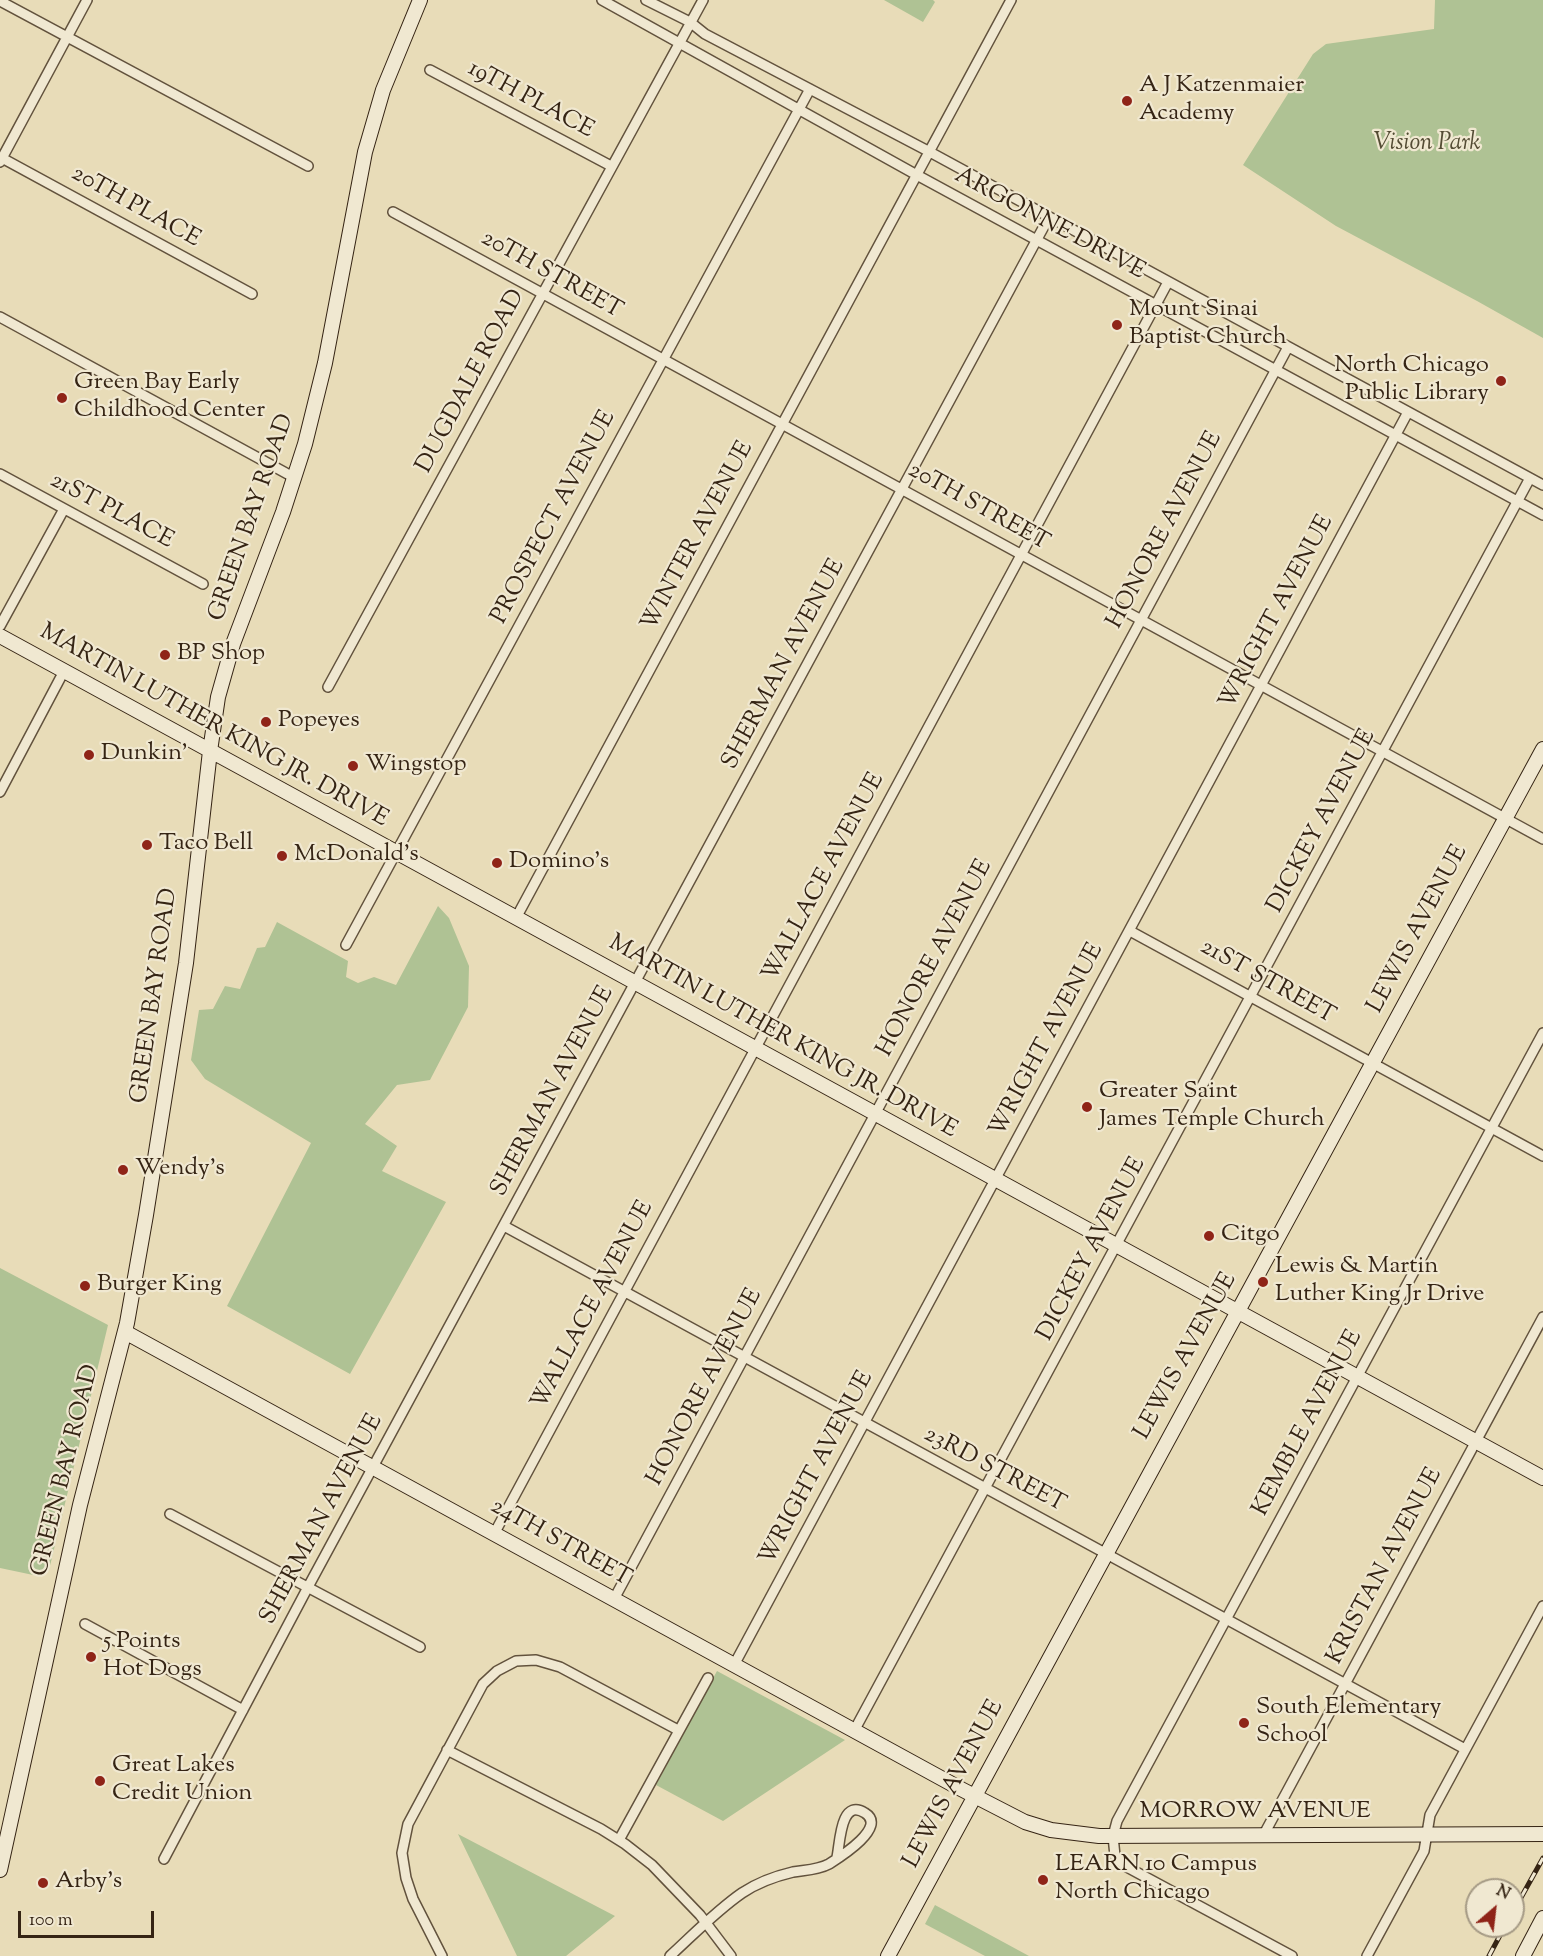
<!DOCTYPE html>
<style>
body{margin:0}
#map{position:relative;width:1543px;height:1956px;overflow:hidden;background:#e8dcb8;font-family:"Sorts Mill Goudy",serif}
canvas{display:block}
.north{position:absolute;left:1465px;top:1878px;width:60px;height:60px;box-sizing:border-box;background:#f0e8d1;border:2px solid #a59a85;border-radius:50%;rotate:28deg;font-size:16px;font-weight:700;line-height:24px;text-align:center;color:#352414}
.north::after{content:'';display:block;margin:auto;width:21px;height:27px;background:#8f2418;clip-path:polygon(50% 0,100% 100%,50% 72%,0 100%)}
.scale{position:absolute;left:18px;top:1911px;width:136px;height:27px;box-sizing:border-box;border:3px solid #352414;border-top:0;padding-left:8px;font-size:18px;line-height:21px;white-space:nowrap;color:#352414;-webkit-text-stroke:4px #f0e8d1;paint-order:stroke}
</style>
<div id="map">
<canvas width="1543" height="1956"></canvas>
<div class="north">N</div>
<div class="scale">100 m</div>
</div>
<script>
const c = document.querySelector('canvas').getContext('2d');
c.lineJoin = 'round';
function fill(path, color) {
  c.fillStyle = color;
  c.fill(path, 'evenodd');
}
function stroke(path, color, width, dash) {
  c.strokeStyle = color;
  c.lineWidth = width;
  c.lineCap = dash ? 'butt' : 'round';
  c.setLineDash(dash || []);
  c.stroke(path);
}
function label(font, color, halo, rows, align = 'center') {
  c.font = font + ' "Sorts Mill Goudy",serif';
  c.lineWidth = 4.5;
  c.setLineDash([]);
  c.textBaseline = 'middle';
  c.strokeStyle = halo;
  c.fillStyle = color;
  for (const [text, x, y, turn = 0] of rows) {
    c.save();
    c.translate(x, y);
    c.rotate((+turn || 0) * Math.PI / 180);
    c.textAlign = isNaN(turn) ? turn : align;
    if (halo) c.strokeText(text, 0, 0);
    c.fillText(text, 0, 0);
    c.restore();
  }
}
fill(new Path2D(`
 M884,0H933L935,2L923,22Z
 M1435,0H1543V338L1477,301L1336,226L1243,165L1313,54L1326,44L1434,29Z
 M438,906L449,918L469,966L468,1007L430,1080L397,1085L365,1124L397,1146L382,1171L446,1202L350,1374L227,1306L311,1143L205,1079L191,1060L199,1010L213,1009L225,986L240,989L257,948L265,947L277,922L348,961L346,977L358,983L374,977L396,985Z
 M0,1268L108,1325L49,1570L38,1576L0,1568Z
 M717,1671L845,1740L723,1821L656,1785Z
 M458,1834L615,1916L566,1956H517Z
 M935,1905L1029,1956H985L925,1924Z`), '#afc294');
const street = new Path2D(`
 M602,0L915,174L1543,515
 M646,0L690,22L705,34L928,151L1543,485
 M0,1L308,166
 M430,70L611,166
 M0,157L252,294
 M0,162L87,0
 M393,212L1543,839
 M0,317L295,478
 M0,474L203,584
 M0,626L64,509
 M328,687L703,0
 M0,792L64,671
 M516,918L1011,0
 M1130,931L1543,1156
 M346,945L810,89
 M504,1226L1465,1749
 M170,1514L420,1647
 M494,1534L1168,282
 M614,1599L1288,347
 M85,1624L243,1710
 M734,1665L1408,412
 M854,1731L1530,478
 M447,1750L601,1829L625,1844L652,1865L700,1915L731,1956
 M1263,1836L1543,1317
 M619,1840L708,1678
 M164,1859L308,1587L1049,217
 M442,1956L413,1899L406,1878L402,1853L408,1824L483,1684L497,1671L516,1661L536,1660L560,1667L678,1730
 M670,1956C693,1935 716,1911 742,1893C757,1883 776,1876 793,1872C805,1870 818,1870 829,1864C840,1857 888,1827 865,1813C840,1797 840,1845 837,1857
 M1292,1956L1125,1866L1115,1856L1113,1836L1117,1821L1543,1033
 M1367,1956L1424,1851L1430,1815L1543,1606`);
const secondary = new Path2D(`
 M0,636L1543,1478
 M125,1332L961,1789L1025,1822L1051,1830L1099,1836L1543,1834
 M0,1870L80,1505L127,1323L146,1215L186,963L210,751L218,697L233,644L283,512L305,444L325,363L365,152L383,90L420,0
 M888,1956L1543,749
 M1523,1956L1543,1918`);
stroke(street, '#62523d', 12);
stroke(secondary, '#352414', 16);
stroke(street, '#f0e8d1', 9);
stroke(secondary, '#f0e8d1', 14);
const rail = new Path2D(`
 M1513,1912L1543,1858
 M1489,1956L1505,1926`);
stroke(rail, '#352414', 5);
stroke(rail, '#f0e8d1', 3, [9]);
for (const [x, y, r, color] of [
 [1127,101,6,"#8f2418"],
 [1117,325,6,"#8f2418"],
 [1501,381,6,"#8f2418"],
 [62,398,6,"#8f2418"],
 [165,655,6,"#8f2418"],
 [266,722,6,"#8f2418"],
 [89,755,6,"#8f2418"],
 [353,766,6,"#8f2418"],
 [147,845,6,"#8f2418"],
 [282,856,6,"#8f2418"],
 [497,863,6,"#8f2418"],
 [1087,1107,6,"#8f2418"],
 [123,1170,6,"#8f2418"],
 [1209,1236,6,"#8f2418"],
 [1263,1282,6,"#8f2418"],
 [85,1286,6,"#8f2418"],
 [91,1657,6,"#8f2418"],
 [1244,1723,6,"#8f2418"],
 [100,1781,6,"#8f2418"],
 [1043,1880,6,"#8f2418"],
 [43,1883,6,"#8f2418"]
]) {
  const dot = new Path2D();
  dot.arc(x, y, r, 0, 2 * Math.PI);
  c.fillStyle = color;
  c.fill(dot);
  stroke(dot, '#f0e8d1', 2);
}
label('24px', '#352414', '#f0e8d1', [
 ["A J Katzenmaier",1139,87],
 ["Academy",1139,115],
 ["Mount Sinai",1129,311],
 ["Baptist Church",1129,339],
 ["North Chicago",1489,367,"right"],
 ["Public Library",1489,395,"right"],
 ["Green Bay Early",74,384],
 ["Childhood Center",74,412],
 ["BP Shop",177,655],
 ["Popeyes",278,722],
 ["Dunkin'",101,755],
 ["Wingstop",365,766],
 ["Taco Bell",159,845],
 ["McDonald's",294,856],
 ["Domino's",509,863],
 ["Greater Saint",1099,1093],
 ["James Temple Church",1099,1121],
 ["Wendy's",135,1170],
 ["Citgo",1221,1236],
 ["Lewis & Martin",1275,1268],
 ["Luther King Jr Drive",1275,1296],
 ["Burger King",97,1286],
 ["5 Points",103,1643],
 ["Hot Dogs",103,1671],
 ["South Elementary",1256,1709],
 ["School",1256,1737],
 ["Great Lakes",112,1767],
 ["Credit Union",112,1795],
 ["LEARN 10 Campus",1055,1866],
 ["North Chicago",1055,1894],
 ["Arby's",55,1883]
], 'left');
label('24px', '#352414', '#f0e8d1', [
 ["19TH PLACE",530,101,28],
 ["20TH PLACE",135,208,29],
 ["ARGONNE DRIVE",1049,225,28],
 ["20TH STREET",551,276,29],
 ["DUGDALE ROAD",472,382,-62],
 ["20TH STREET",978,508,29],
 ["21ST PLACE",111,512,28],
 ["GREEN BAY ROAD",253,518,-71],
 ["PROSPECT AVENUE",555,518,-62],
 ["HONORE AVENUE",1166,531,-62],
 ["WINTER AVENUE",699,537,-62],
 ["WRIGHT AVENUE",1278,613,-62],
 ["SHERMAN AVENUE",785,665,-62],
 ["MARTIN LUTHER KING JR. DRIVE",213,727,29],
 ["DICKEY AVENUE",1323,822,-62],
 ["WALLACE AVENUE",825,878,-62],
 ["LEWIS AVENUE",1419,930,-62],
 ["HONORE AVENUE",936,959,-62],
 ["21ST STREET",1267,983,29],
 ["GREEN BAY ROAD",156,996,-82],
 ["MARTIN LUTHER KING JR. DRIVE",782,1038,29],
 ["WRIGHT AVENUE",1048,1041,-62],
 ["SHERMAN AVENUE",554,1092,-62],
 ["DICKEY AVENUE",1093,1250,-62],
 ["WALLACE AVENUE",594,1306,-62],
 ["LEWIS AVENUE",1187,1357,-61],
 ["HONORE AVENUE",706,1388,-62],
 ["KEMBLE AVENUE",1309,1424,-62],
 ["WRIGHT AVENUE",818,1469,-62],
 ["GREEN BAY ROAD",67,1471,-76],
 ["23RD STREET",994,1471,28],
 ["SHERMAN AVENUE",323,1520,-62],
 ["24TH STREET",560,1544,29],
 ["KRISTAN AVENUE",1386,1567,-62],
 ["LEWIS AVENUE",955,1785,-62],
 ["MORROW AVENUE",1255,1813]
]);
label('italic 24px', '#544c34', '#f0e8d1', [
 ["Vision Park",1427,145]
]);
</script>
